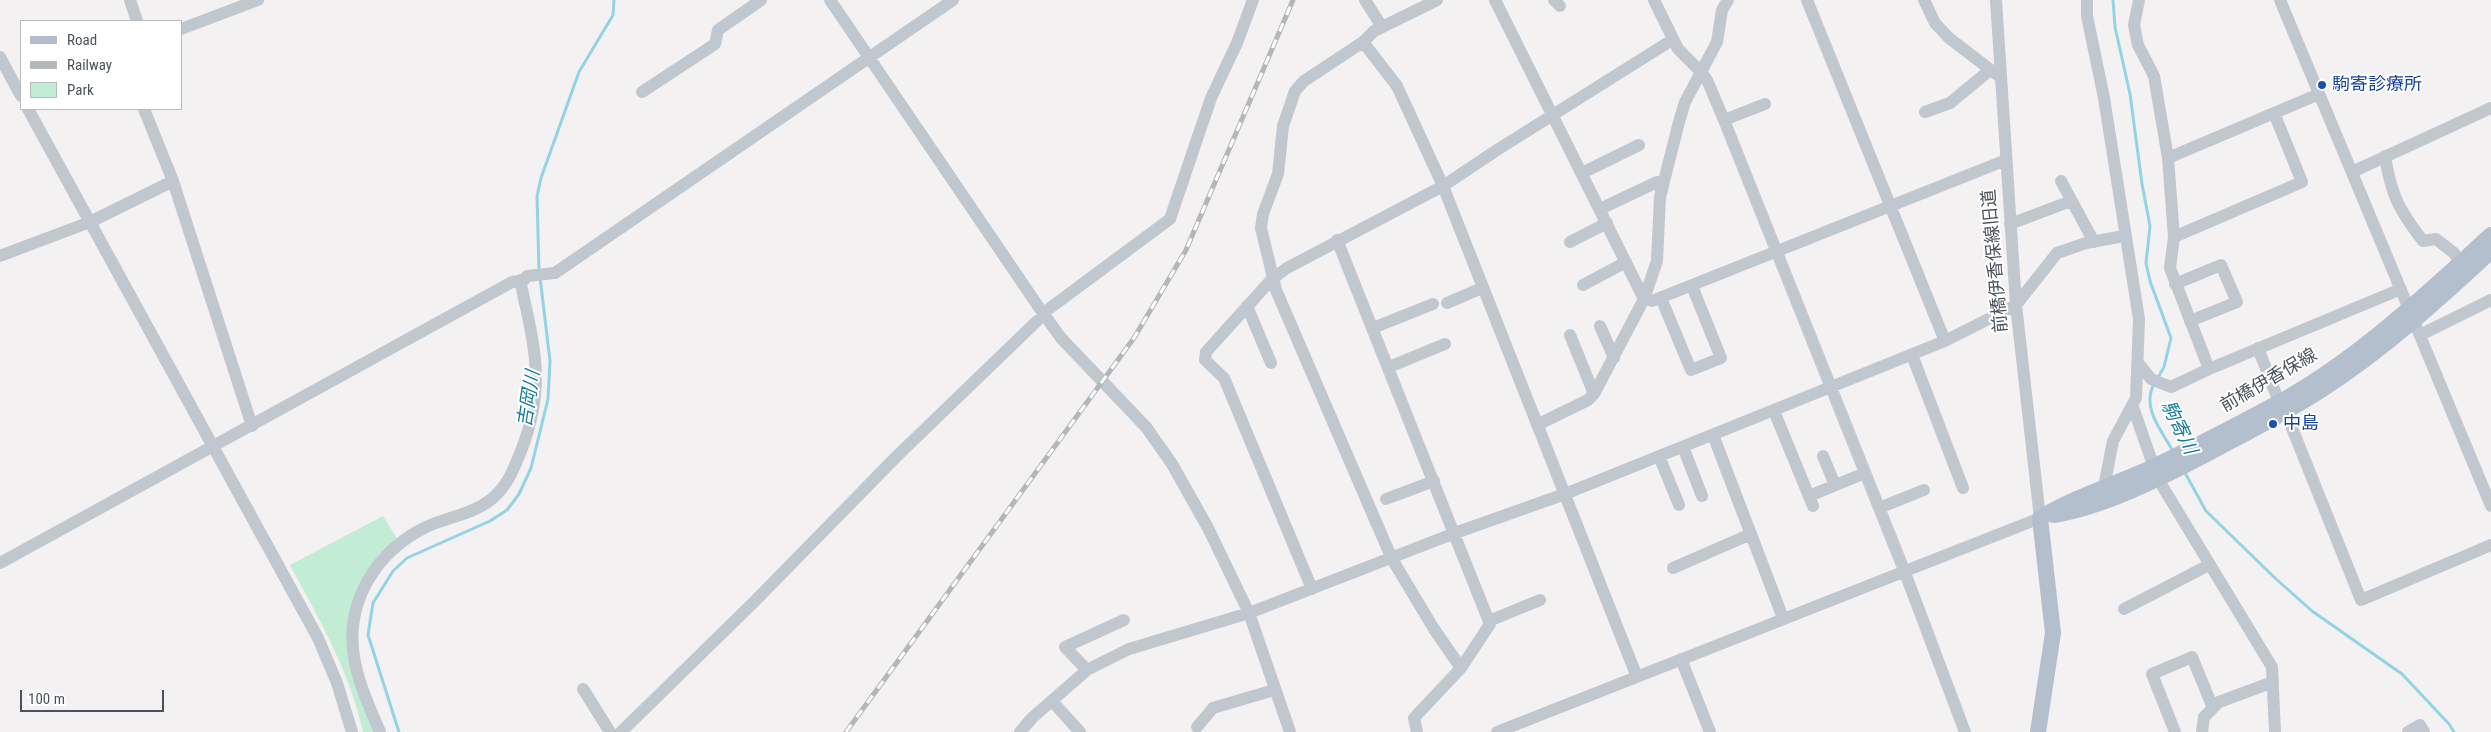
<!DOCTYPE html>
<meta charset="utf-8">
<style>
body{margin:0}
#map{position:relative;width:2491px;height:732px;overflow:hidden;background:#f3f1f1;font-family:"Roboto Condensed",sans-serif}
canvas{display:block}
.legend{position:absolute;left:20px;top:20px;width:162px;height:90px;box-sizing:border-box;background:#fff;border:1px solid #b7babe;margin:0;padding:6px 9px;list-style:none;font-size:15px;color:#4a535d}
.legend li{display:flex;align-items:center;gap:10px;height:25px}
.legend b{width:25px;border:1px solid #b7babe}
.scale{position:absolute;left:20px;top:690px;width:144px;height:22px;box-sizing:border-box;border:2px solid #4a535d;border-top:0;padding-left:6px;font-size:15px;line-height:18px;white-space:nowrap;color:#4a535d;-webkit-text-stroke:4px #fff;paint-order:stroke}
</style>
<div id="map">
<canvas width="2491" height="732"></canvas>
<ul class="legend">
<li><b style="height:6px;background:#b3bfcd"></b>Road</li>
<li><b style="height:6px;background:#b3b6ba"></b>Railway</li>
<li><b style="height:14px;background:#c3ecd4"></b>Park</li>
</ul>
<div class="scale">100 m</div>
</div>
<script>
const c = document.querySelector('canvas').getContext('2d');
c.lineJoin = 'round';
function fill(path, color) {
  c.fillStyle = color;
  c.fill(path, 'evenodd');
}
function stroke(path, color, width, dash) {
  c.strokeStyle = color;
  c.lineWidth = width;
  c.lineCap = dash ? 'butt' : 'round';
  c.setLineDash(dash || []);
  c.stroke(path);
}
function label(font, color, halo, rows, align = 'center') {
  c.font = font + ' "Roboto Condensed","Noto Sans JP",sans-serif';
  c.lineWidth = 4;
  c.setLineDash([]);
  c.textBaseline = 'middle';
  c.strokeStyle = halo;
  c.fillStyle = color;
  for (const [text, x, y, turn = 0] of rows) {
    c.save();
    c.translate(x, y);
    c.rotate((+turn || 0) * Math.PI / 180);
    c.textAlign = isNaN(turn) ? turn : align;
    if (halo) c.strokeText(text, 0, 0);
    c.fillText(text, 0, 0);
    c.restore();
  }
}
fill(new Path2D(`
 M383,516L398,540L366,572L350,616L375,732H363C350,672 319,619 290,565Z`), '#c3ecd4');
stroke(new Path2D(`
 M2113,0L2115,27L2130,94L2142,184L2150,226L2146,263L2150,281L2171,338L2164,367L2157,379
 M539,271L537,196L541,178L579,72L613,15L614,0
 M2154,384C2141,408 2162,431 2174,453
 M2184,471L2206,511L2275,578L2312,611L2402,674L2449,724L2454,732
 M399,732L368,635L373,603L393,571L407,558L490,521L507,510L519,494L531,468L548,399L550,361L540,277`), '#94d3e6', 3);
stroke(new Path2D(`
 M130,0L137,21
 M830,0L1038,306L1061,338L1146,427L1172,464L1208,528L1249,613L1290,732
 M1365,0L1382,27
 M1437,0L1374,31L1363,42L1304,81L1295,91L1283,126L1278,174L1263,214L1261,228L1276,290L1392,559L1434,629L1461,668
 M1495,0L1644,299L1652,301L2006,160
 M1554,0L1560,6
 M1654,0L1678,49L1701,72L1707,80L1724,120L1904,570L1965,732
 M1807,0L1945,341
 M1924,0L1935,23L1949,38L2000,77
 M2087,0V16L2104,98L2139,319L2136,398L2113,441L2104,487
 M2139,0L2134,25L2138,45L2154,76L2168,158L2174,237L2170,268L2209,369L2401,289
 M2280,0L2491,506
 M181,29L258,0
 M1363,42L1397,86L1443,186L1637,677
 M0,57L21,96
 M642,92L715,44L718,30L761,0
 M28,109L318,638L337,683L352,732
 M144,109L173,181L252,426
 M1925,112L1950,103L1990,70
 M1724,120L1765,104
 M2385,156C2391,195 2399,210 2423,241L2436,239L2454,253L2460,263
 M2168,158L2319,94
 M2352,172L2491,108
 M1582,173L1639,145
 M2061,181L2094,242
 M1600,209L1657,182L1662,191
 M2010,224L2071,201
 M2174,237L2302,182L2274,113
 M1337,240L1490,624L1461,668L1414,718L1417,732
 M1570,242L1607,223
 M0,256L90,222L173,181
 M2175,284L2221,265L2237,302L2190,321
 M1583,285L1626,262
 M1661,298L1691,370L1721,358L1692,286
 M1447,303L1482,288
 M1247,306L1271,363
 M1050,308L1170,219L1211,98L1237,43L1253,0
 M1600,326L1614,358
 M1373,328L1433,304
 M1570,335L1594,394
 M2420,335L2491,300
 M2258,348L2279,402
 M1912,355L1963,488
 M2139,364L2151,379L2171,387L2209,369
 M1389,367L1445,344
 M2133,407L2158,479L2272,667L2275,732
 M1774,411L1813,506
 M2288,418L2361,600L2491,545
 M1537,425L1588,400L1594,394L1644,299L1657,261L1660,197L1679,122L1685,102L1717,42L1722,10L1728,0
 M1713,435L1783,618
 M1683,447L1702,496
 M1659,456L1679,505
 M1823,456L1835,485
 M1809,496L1865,473
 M1386,499L1434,481
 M1879,508L1924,490
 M0,563L512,282L524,280L527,276L555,273L953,0
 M1673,568L1751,534
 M1312,589L1224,378L1205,360L1206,352L1272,279L1287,268L1443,186L1497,150L1672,40
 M2124,609L2209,565
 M1489,621L1540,600
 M1681,659L1710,732
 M1087,670L1065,647L1124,620
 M583,689L610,732
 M1052,701L1080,732
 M1197,727L1213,708L1274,690
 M380,732C370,708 358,683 354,657C345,601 377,551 426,527C450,516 478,514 497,494C509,482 515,466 521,451C547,385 534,346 520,280
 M621,732L754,602L897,456L1037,321
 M1020,732L1032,718L1087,670L1129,649L1249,613L1455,533L1565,494L1945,341L2016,305L2057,253L2086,243L2124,236
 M1497,732L2040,518L2016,305L1996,0
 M2175,732L2152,674L2192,657L2213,708
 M2202,732L2204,717L2219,702L2273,682
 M2408,732L2420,725L2424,732`), '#c0c7ce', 12);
stroke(new Path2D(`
 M2054,515C2103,507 2161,478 2205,455C2244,434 2284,414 2321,390C2383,350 2437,301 2491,251
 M2040,518C2076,496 2115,485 2153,467C2195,447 2237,425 2278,403C2357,360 2425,295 2491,235
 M2038,732L2053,633L2040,518`), '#b3bfcd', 16);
const rail = new Path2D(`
 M846,732L1134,338L1186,250L1293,0`);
stroke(rail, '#b3b6ba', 5);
stroke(rail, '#fff', 3, [9]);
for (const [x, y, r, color] of [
 [2322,85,5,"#1a4fb4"],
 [2273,424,5,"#1a4fb4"]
]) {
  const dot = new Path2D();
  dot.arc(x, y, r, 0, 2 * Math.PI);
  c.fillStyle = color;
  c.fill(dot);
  stroke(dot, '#fff', 2);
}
label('18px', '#164399', '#fff', [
 ["駒寄診療所",2332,85],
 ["中島",2283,424]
], 'left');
label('18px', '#4a535d', '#fff', [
 ["前橋伊香保線旧道",1996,261,-95],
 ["前橋伊香保線",2269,381,-30]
]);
label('italic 19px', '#177c9b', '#fff', [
 ["吉岡川",530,399,-81],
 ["駒寄川",2178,428,64]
]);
</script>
